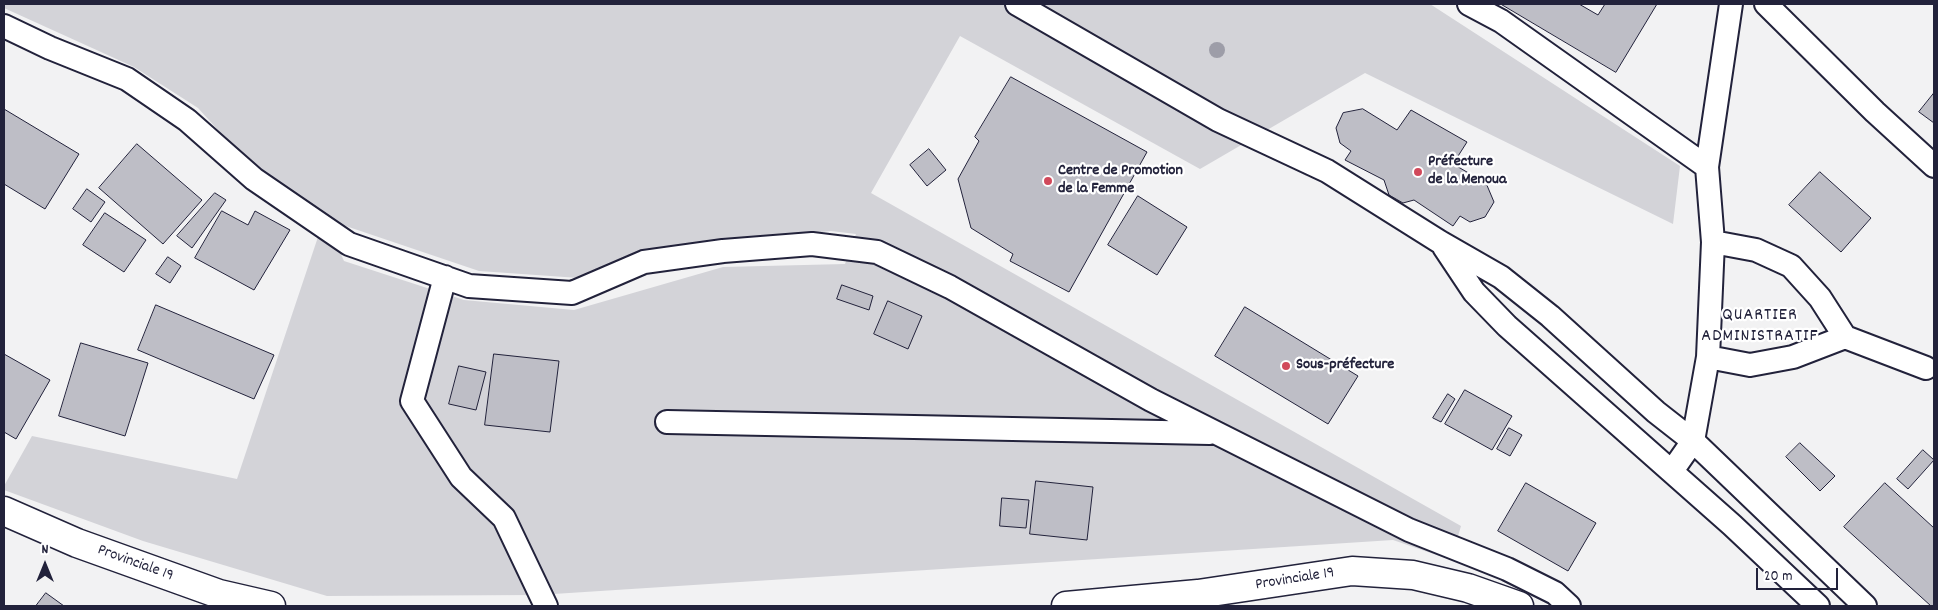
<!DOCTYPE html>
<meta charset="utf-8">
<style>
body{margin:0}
#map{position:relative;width:1938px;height:610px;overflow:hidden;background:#f2f2f3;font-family:Dekko,sans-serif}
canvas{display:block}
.frame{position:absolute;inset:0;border:5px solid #22223b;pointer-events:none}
.north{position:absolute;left:20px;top:540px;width:50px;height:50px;-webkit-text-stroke:4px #fff;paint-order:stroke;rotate:0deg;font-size:14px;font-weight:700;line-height:20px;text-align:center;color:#22223b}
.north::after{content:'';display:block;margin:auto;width:18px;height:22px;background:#22223b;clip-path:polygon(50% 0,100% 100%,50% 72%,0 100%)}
.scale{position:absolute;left:1756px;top:568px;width:82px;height:22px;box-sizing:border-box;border:2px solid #22223b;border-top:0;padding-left:6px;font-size:15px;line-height:18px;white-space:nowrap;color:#22223b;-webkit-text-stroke:4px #fff;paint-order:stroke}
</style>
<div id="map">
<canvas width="1938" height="610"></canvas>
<div class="frame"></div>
<div class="north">N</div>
<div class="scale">20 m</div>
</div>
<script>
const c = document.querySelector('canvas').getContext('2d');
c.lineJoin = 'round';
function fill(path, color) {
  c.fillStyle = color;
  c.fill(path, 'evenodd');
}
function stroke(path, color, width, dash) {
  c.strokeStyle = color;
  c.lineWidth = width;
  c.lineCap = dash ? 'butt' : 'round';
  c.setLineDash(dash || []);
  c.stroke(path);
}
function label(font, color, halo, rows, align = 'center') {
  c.font = font + ' Dekko,sans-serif';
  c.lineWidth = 4.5;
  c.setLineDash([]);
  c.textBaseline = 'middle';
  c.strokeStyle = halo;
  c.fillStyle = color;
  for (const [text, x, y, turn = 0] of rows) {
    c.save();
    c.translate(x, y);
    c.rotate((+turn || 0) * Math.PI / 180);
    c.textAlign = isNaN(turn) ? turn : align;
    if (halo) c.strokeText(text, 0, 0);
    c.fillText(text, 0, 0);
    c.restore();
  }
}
fill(new Path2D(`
 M4,4H1430L1680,166L1673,224L1365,73L1200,169L960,36L871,193L1461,526L1451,560L1393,540L538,595L327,596L143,541L4,490V486L32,436L237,479L324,219L259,175L198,108L134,67L4,8ZM325,219L479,271L579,278L645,249L831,231L856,234L845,264L723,267L574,310L464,300L344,261Z`), '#d3d3d8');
const building = new Path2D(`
 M1501,4H1579L1598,15L1605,4H1657L1616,72Z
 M1011,77L1147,152L1069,292L1010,261L1013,254L971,228L958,179L979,141L975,137Z
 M1934,93V123L1919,112Z
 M4,109L79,154L45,209L4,184Z
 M1363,109L1397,130L1411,110L1467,142L1453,164L1486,183L1494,202L1485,217L1470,222L1460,216L1453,226L1414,200L1403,203L1389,195L1384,180L1345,160L1351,151L1340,143L1336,128L1343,113Z
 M137,144L202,200L163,244L99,188Z
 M929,149L946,170L927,186L910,165Z
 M1820,172L1871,218L1841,252L1789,205Z
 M87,189L105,202L91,222L73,209Z
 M215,193L226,200L192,248L177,236Z
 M1138,196L1187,227L1157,275L1108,245Z
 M222,211L248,225L255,211L290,230L254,290L195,258Z
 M105,213L146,240L124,272L83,245Z
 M168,257L181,266L170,283L156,274Z
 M842,285L873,296L869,310L837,299Z
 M888,301L922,316L908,349L874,334Z
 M156,305L274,355L254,399L138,350Z
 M1245,307L1358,376L1328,424L1215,356Z
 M81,343L148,363L125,436L59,416Z
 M4,354L50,380L16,439L4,432Z
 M494,354L559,361L550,432L485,425Z
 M459,366L486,372L476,410L449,404Z
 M1465,390L1512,416L1492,450L1445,424Z
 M1448,394L1455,399L1441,422L1433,418Z
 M1509,428L1522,435L1510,456L1497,449Z
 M1800,443L1835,476L1820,491L1786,457Z
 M1923,450L1934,460L1908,489L1897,479Z
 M1036,481L1093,487L1087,540L1030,534Z
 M1526,483L1596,523L1568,571L1498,531Z
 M1885,483L1934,528V606H1931L1844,527Z
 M1002,498L1029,500L1026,528L1000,526Z
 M46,593L64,606H36Z`);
fill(building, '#bebec6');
stroke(building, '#22223b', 1);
const street = new Path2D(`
 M1017,4L1218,120L1327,171L1440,242L1501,277L1550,316L1656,412L1693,441L1865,606
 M1469,4L1501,21L1707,167
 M1766,4L1875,112L1934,166
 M4,26L50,48L127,79L187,120L254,179L349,244L469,286L572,293L644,262L723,251L812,244L877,252L950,287L1151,400L1409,530L1507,569L1555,593L1569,606
 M1713,242L1756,250L1791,266L1820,298L1845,337L1926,368
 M1444,247L1474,292L1507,326L1732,525L1818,606
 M445,277L412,401L461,477L504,518L546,606
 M1708,357L1750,365L1793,357L1845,337
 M667,422L1210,433
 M1672,471L1693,441L1708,357L1713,242L1707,167L1731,4`);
const primary = new Path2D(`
 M4,511L77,543L219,594L271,606
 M1066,606L1198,594L1352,571L1413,575L1468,588L1519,606`);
stroke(street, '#22223b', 26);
stroke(primary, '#22223b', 31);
stroke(street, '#fff', 22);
stroke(primary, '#fff', 28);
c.fillStyle = '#9d9da8';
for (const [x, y] of [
 [1217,50]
]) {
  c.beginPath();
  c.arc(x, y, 8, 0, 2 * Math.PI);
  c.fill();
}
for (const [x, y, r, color] of [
 [1418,172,5,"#d1495b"],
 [1048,181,5,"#d1495b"],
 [1286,366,5,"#d1495b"]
]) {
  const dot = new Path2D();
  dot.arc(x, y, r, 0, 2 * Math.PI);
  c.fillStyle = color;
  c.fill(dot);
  stroke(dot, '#fff', 2);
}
label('bold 16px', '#22223b', '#fff', [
 ["Préfecture",1428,163],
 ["de la Menoua",1428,181],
 ["Centre de Promotion",1058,172],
 ["de la Femme",1058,190],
 ["Sous-préfecture",1296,366]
], 'left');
label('16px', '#22223b', '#fff', [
 ["Provinciale 19",135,564,20],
 ["Provinciale 19",1295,580,-9]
]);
c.letterSpacing = '1px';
label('18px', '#22223b', '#fff', [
 ["QUARTIER",1760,317],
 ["ADMINISTRATIF",1760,338]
]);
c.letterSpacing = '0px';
</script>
